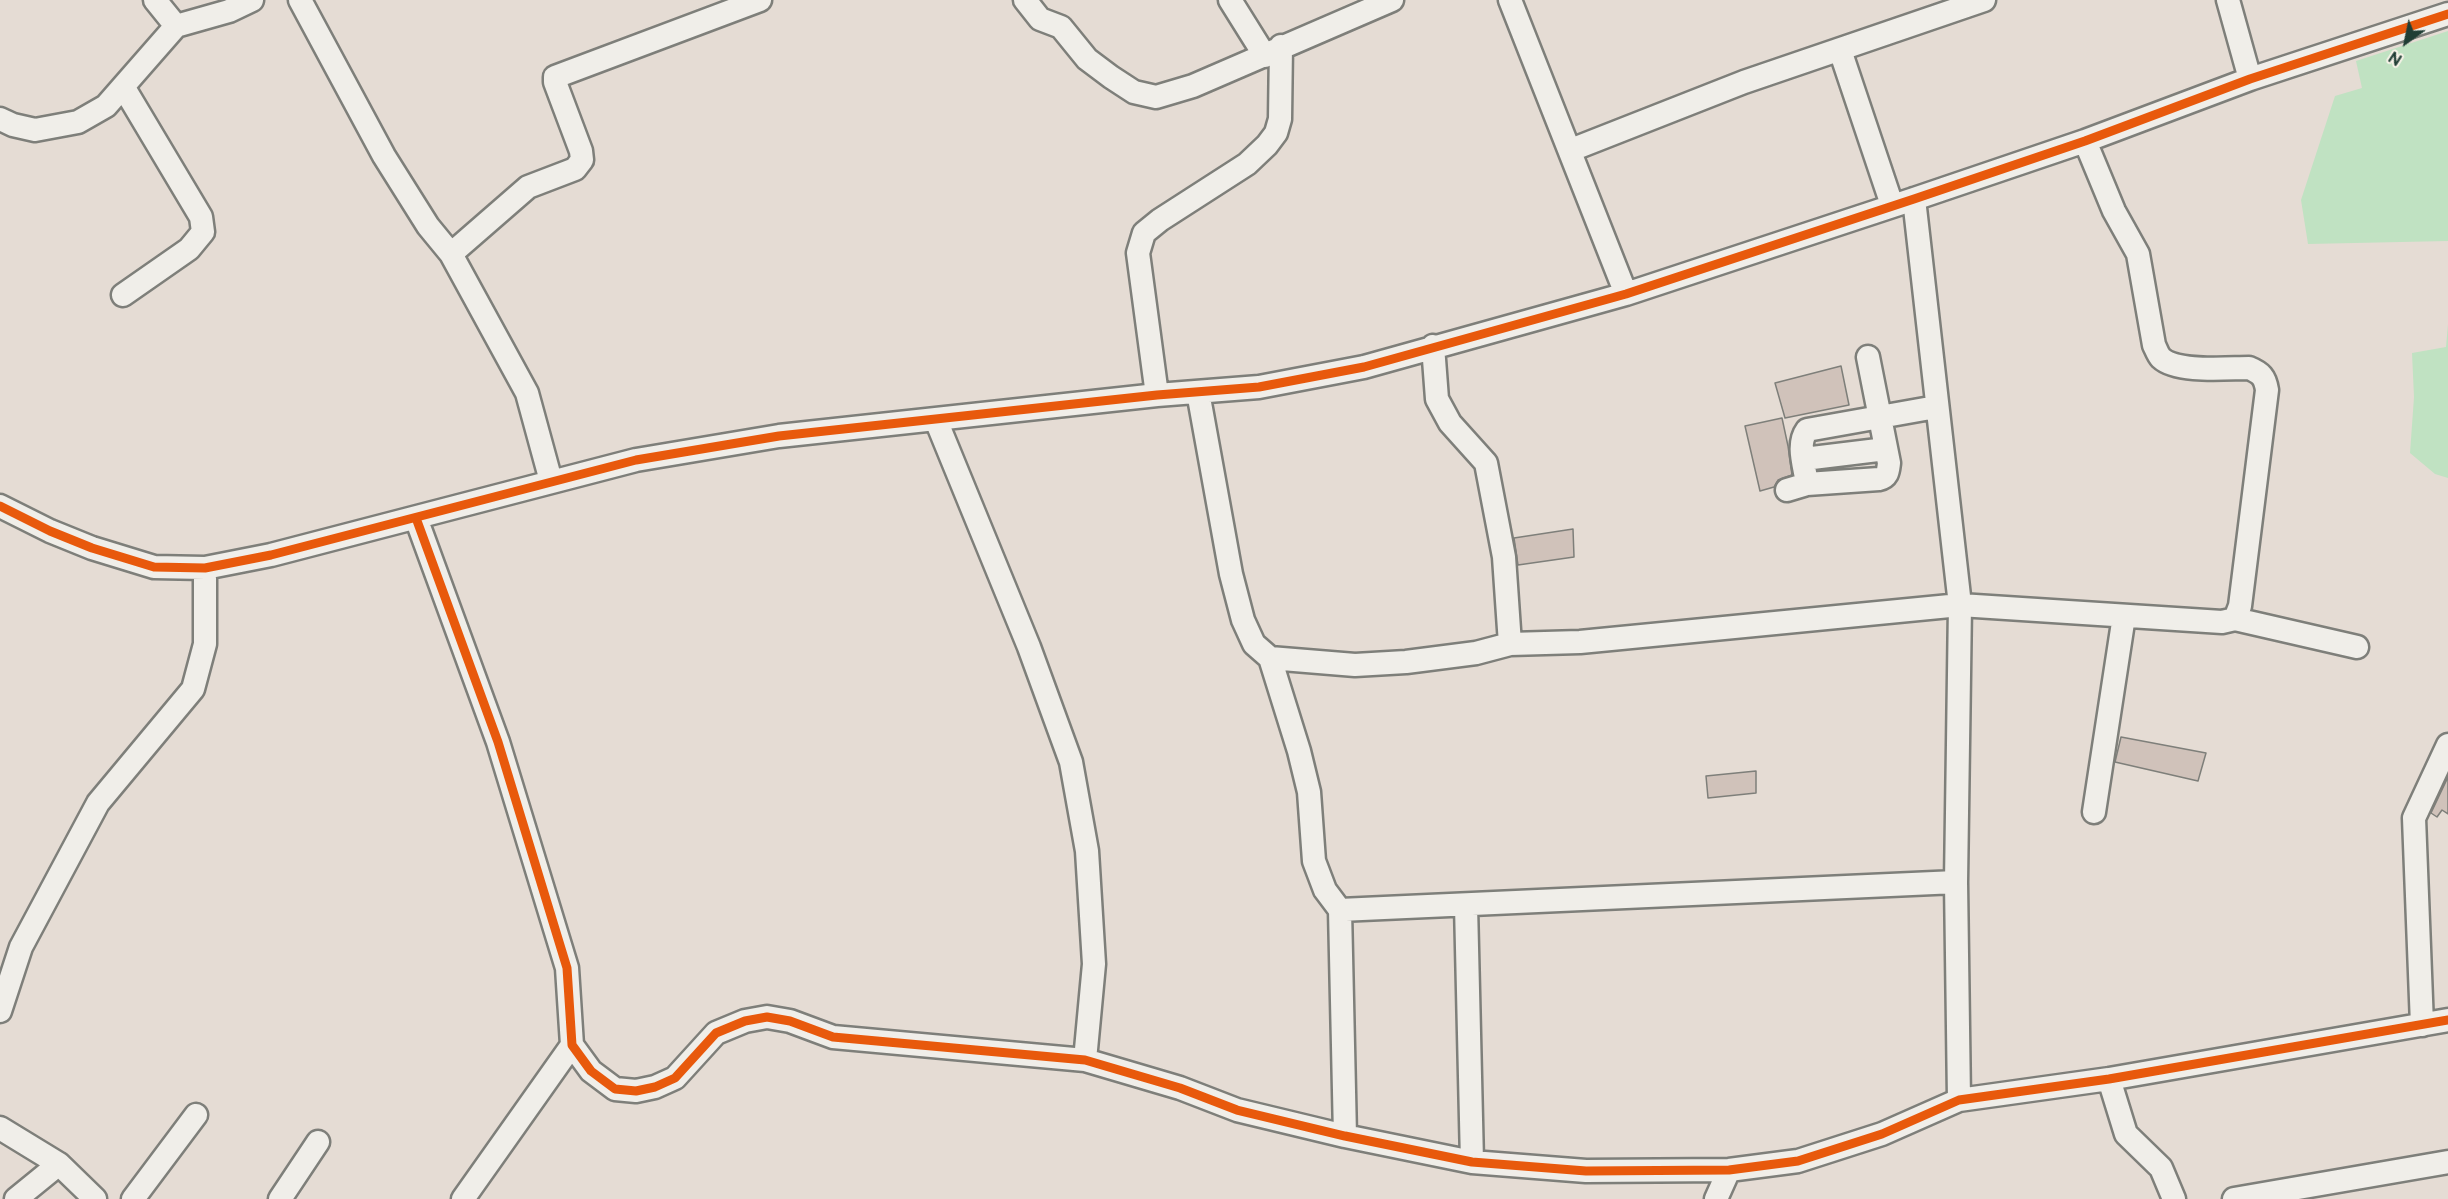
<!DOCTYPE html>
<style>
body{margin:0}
#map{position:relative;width:2448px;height:1199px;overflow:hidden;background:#e5dcd4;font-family:"Balsamiq Sans",sans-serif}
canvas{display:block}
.north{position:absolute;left:2376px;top:12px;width:60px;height:60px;-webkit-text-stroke:4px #f7f3e8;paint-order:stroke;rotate:213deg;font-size:16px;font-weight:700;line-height:24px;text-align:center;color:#1f3d34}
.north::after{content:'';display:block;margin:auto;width:21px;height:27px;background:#1f3d34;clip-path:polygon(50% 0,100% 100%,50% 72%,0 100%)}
</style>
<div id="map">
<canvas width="2448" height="1199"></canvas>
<div class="north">N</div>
</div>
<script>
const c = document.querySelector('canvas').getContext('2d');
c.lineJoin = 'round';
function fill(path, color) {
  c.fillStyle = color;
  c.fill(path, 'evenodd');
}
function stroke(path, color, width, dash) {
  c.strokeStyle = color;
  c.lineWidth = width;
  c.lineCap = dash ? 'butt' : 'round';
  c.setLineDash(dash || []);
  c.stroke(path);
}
fill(new Path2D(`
 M2448,31V241L2308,244L2301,200L2335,96L2362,88L2356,61Z
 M2448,324V478L2435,474L2410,453L2414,397L2412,353L2446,347Z`), '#c0e2c2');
const building = new Path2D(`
 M1841,366L1849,405L1785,418L1775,383Z
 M1782,418L1788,446L1792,475L1778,480L1774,487L1760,491L1745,426Z
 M1573,529L1574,557L1518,565L1514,538Z
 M2121,737L2206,753L2198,781L2115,762Z
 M1756,771V793L1708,798L1706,776Z
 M2448,777V814L2442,810L2437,817L2431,813Z`);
fill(building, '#d0c2ba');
stroke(building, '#7e7f7a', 1.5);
const minor = new Path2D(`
 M155,0L176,26L229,11L252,0
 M300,0L384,156L428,226L451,254L527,393L551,481
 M1025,0L1040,19L1061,27L1087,59L1111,77L1134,92L1156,97L1193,86L1392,0
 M1230,0L1265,56
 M1510,0L1626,294
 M2228,0L2250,79
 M1840,50L1892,205
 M0,119L13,125L35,130L78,122L106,106L176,26
 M1571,150L1744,82L1984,0
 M1914,199L1960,605L1956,882L1959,1100
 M451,254L528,187L575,169L582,160L581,151L555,82V77L760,0
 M123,295L189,249L203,232L201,217L124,88
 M1433,346L1437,399L1450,423L1486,463L1504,557L1510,644
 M1198,392L1231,574L1243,620L1254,644L1270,658L1299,751L1309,792L1314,861L1325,890L1340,910L1345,1136
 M1157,395L1138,253L1144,233L1160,220L1247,164L1267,145L1276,133L1280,119L1281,46
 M936,420L1029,647L1071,762L1087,851L1094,964L1085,1060
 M1804,459L1886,449
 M1807,484C1805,467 1796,445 1807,430L1936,407
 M1787,490L1807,484L1879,479C1888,477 1888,471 1889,463L1868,357
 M0,506L50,531L92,548L154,567L205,568L271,555L636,460L779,436L1157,395L1259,387L1364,367L1626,294L1914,199L2085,141L2250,79L2448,14
 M416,518L498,742L567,968L572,1045L591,1071L615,1089L636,1091L655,1087L675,1078L716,1033L745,1021L767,1017L790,1021L833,1037L1085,1060L1180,1088L1237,1110L1345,1136L1472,1162L1586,1171L1729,1170L1798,1161L1882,1134L1959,1100L2109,1079L2448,1020
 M2235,619L2357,647
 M1270,658L1355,665L1406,662L1476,653L1510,644L1580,642L1960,605L2222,622L2235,619L2240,606L2267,390C2265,377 2261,373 2249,368C2227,368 2177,373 2161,358C2158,355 2156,349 2154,345L2138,254L2114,211L2085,141
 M2094,812L2124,616
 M1466,905L1472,1162
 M1340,910L1956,882
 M0,1011L21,947L98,803L193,689L205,644V568
 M2422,1025L2414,818L2448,745
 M2109,1079L2126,1134L2161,1168L2174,1199
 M0,1128L59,1164L95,1199
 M16,1199L59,1164
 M133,1199L196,1115
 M280,1199L318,1142
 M463,1199L572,1045
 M1716,1199L1729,1170
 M2234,1199L2448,1162`);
stroke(minor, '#7e7f7a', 27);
stroke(minor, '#f0eee9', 22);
stroke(new Path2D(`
 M0,506L50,531L92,548L154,567L205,568L271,555L636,460L779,436L1157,395L1259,387L1364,367L1626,294L1914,199L2085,141L2250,79L2448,14
 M416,518L498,742L567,968L572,1045L591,1071L615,1089L636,1091L655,1087L675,1078L716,1033L745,1021L767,1017L790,1021L833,1037L1085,1060L1180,1088L1237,1110L1345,1136L1472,1162L1586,1171L1729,1170L1798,1161L1882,1134L1959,1100L2109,1079L2448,1020`), '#e8590c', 9);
</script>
